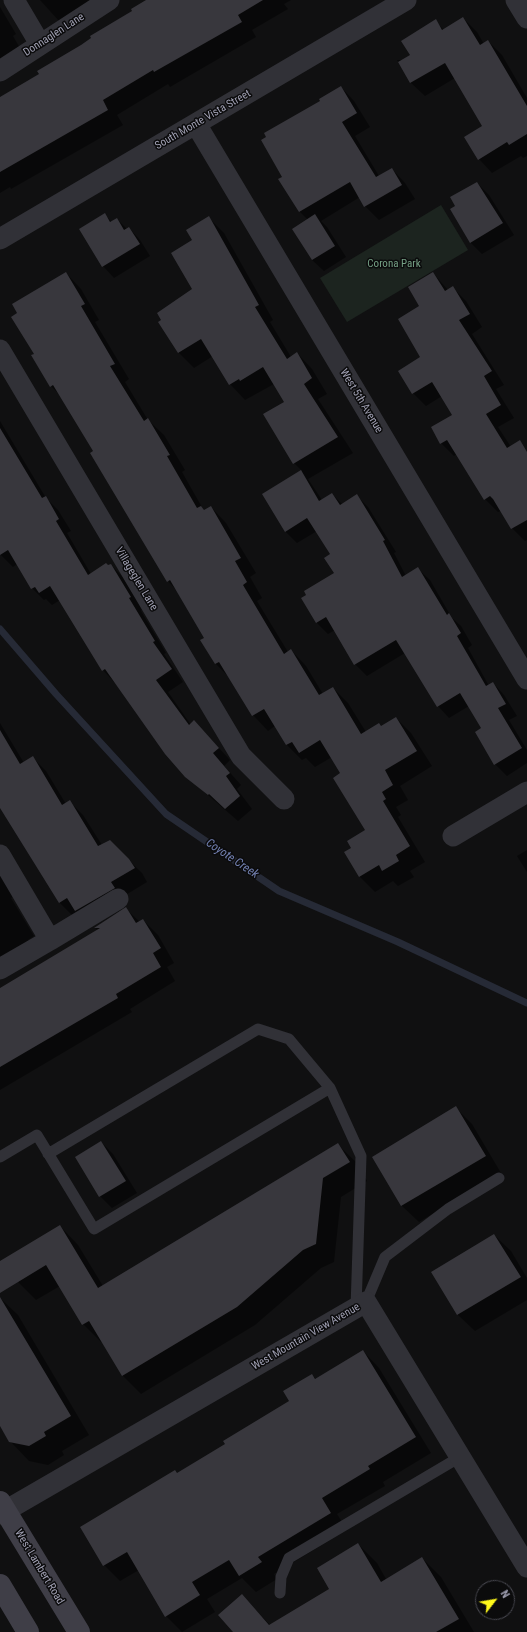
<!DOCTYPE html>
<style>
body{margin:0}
#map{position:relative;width:527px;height:1632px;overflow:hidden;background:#101011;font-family:"Roboto Condensed",sans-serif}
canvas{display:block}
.north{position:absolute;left:475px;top:1580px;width:40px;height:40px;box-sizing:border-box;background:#0b0b0c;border:1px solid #47474f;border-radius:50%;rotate:59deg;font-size:11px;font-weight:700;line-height:16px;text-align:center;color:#a0a0b3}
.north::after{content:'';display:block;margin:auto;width:14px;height:18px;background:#fff91a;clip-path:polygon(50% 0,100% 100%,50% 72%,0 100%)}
</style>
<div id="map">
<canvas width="527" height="1632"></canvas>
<div class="north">N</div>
</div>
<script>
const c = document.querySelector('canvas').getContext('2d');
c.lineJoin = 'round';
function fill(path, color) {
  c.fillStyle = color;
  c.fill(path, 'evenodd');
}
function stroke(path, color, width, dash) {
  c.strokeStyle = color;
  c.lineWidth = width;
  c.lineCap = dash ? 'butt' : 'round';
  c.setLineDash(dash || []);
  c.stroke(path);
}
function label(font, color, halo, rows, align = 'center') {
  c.font = font + ' "Roboto Condensed",sans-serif';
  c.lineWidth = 3;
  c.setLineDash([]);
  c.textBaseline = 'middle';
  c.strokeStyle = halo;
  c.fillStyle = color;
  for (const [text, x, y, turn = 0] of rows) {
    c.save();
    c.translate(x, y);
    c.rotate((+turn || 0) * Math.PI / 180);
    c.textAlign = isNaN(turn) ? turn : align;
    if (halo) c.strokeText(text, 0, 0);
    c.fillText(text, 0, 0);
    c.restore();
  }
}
fill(new Path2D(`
 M441,205L468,250L347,322L320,278Z`), '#1c241f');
fill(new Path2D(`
 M40,0H116L59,21Z
 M149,0H291L284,4L288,9L252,30L256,37L170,87L168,84L117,115L123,125L11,189L10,187L0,193V98L40,74Z
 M0,7L16,34L13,36L21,50L0,63Z
 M463,18L477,32L484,44L488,41L502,55L527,98V156L523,158L521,156L492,173L479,159L484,126L455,78L425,96L411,83L397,60H403L411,55L435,21L444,30Z
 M341,87L354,101L370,127L355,136L379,176L392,169L405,183L415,199L379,220L365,206L360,197L321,221L327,227L346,257L324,271L312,260L308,220L300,212L280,179L283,177L322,102Z
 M477,183L489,195L514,235L482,254L470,242Z
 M105,215L112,222L117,219L127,229L129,228L140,240L150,256L114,278L103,266Z
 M209,218L224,233L273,320L270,322L291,357L297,353L312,369L327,394L318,399L353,453L308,479L322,500L332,494L342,504L357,496L368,507L396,552L394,553L406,576L418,569L430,580L452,618L461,626L472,645L468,648L489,686L493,683L504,695L517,716L509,720L527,750V763L507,776L495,764L482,729L469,706L449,718L438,706L405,653L367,676L355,664L335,630L328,634L317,623L302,598L335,574L332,554L317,531L297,543L285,531L302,471L294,463L285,402L274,384L245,400L230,384L213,356L194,368L178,352L193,289V240Z
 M66,273L81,289L99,320L95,322L129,379L125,382L148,420L164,435L185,470L182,472L203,509L205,511L211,507L226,523L256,573L250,577L262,598L257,601L288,652L291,650L306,666L323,694L333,688L348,703L366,732L381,727L396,718L411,733L432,766L400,786L408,800L396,807L401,815L398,817L425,862L410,871L414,877L398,886L393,881L375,892L359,876L352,848L367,831L342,774L332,757L315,767L306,758L302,760L287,745L275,726L268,731L253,715L230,678L215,663L205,638L177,591L168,581L62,397L51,386L33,356L35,354Z
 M433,273L448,290L453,288L466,301L482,327L472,334L504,385L496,389L514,418L498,427L511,447L527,456V540L525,541L512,528L501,511L498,512L485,499L457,454L454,456L441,443L453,415L442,396L426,406L413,393L421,358V307Z
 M0,421L46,498L58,510L71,531L67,533L91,574L111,565L123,577L142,609L141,611L166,653L164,654L183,682L168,692L191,725L206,734L230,760L224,766L241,785L237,789L252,809L238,821L186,776L115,683L103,670L60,600L52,605L46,599L44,600L32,588L17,564L13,567L0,554Z
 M0,723L24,763L33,758L46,771L66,804L70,802L83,815L102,845L109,841L142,873L147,882L124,896L72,915L59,902L0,805Z
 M527,850V872L517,856Z
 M0,871L13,897L11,898L34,936L28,940L31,945L0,958Z
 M126,909L140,922L143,920L158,935L174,963L167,967L175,981L130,1009L132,1012L0,1090V988L98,930L95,928Z
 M456,1108L472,1124L501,1173L419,1222L402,1206L373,1157Z
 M101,1142L113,1154L137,1193L112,1208L100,1196L76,1157Z
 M337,1144L356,1162L367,1181L341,1197L334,1262L321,1268L255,1325L141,1394L123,1376L103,1342H101L83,1324L60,1286L36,1300L18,1282L60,1226L78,1245L103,1286Z
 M494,1235L511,1251L527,1278V1300L475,1331L458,1315L433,1272Z
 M0,1298L18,1315L89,1435L62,1451L64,1455L48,1465L29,1461L10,1441L0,1424Z
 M363,1351L379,1368L431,1453L383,1482L385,1486L337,1514L347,1530L274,1574L277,1579L256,1592L242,1578L207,1599L215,1612L182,1632L166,1616L139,1570L120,1581L104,1565L178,1474L227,1444L290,1402L312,1375L316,1379Z
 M358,1544L377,1563L386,1579L422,1558L441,1577L474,1632H235L242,1596L270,1625L331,1589Z`), '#0007');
stroke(new Path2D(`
 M0,629L56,694L166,814L279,891L398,942L527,1003`), '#262a36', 7);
fill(new Path2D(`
 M146,0H263L238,15L242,22L154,72L153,70L103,100L108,110L0,172V97L39,74L37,71L81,45L91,38L90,36L132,11L131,9Z
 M463,17L480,45L488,40L527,106V134L509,145L507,142L478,160L464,137L482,126L445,63L410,83L398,62L410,55L401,41L436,19L442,30Z
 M341,86L357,113L342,122L376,177L392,168L402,185L364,207L350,182L299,212L278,179L282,177L261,140L266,137L264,133L320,101L319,99Z
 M477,182L503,223L470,243L450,209L455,206L450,197Z
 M105,213L110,222L117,218L124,230L129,227L140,244L102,267L79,229Z
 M315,214L335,246L312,260L292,229Z
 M209,216L259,305L255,307L287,359L297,352L312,378L304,384L338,437L293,464L263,414L284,402L263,367L240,381L239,379L229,385L201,339L178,353L158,322L161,320L157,313L192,289L171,253L192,240L186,230Z
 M66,272L85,304L81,306L115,364L110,366L144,421L148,418L170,455L167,456L197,508L201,506L204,510L211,506L241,558L235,561L247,582L243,585L284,654L291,649L319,695L333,687L361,734L379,723L381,726L396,717L417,751L385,770L393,785L382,792L386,799L383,801L410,846L396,855L399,861L382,871L379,865L359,877L344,852L351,848L347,841L365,830L333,778L340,773L320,740L299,753L292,742L286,745L264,709L252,716L219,662L215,664L200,640L204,638L170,580L167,582L90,453L93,451L53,385L50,387L31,355L34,354L11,317L17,313L12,304Z
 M433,272L445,291L453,286L470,314L459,320L492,371L484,376L501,405L486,414L507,448L520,440L527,452V520L511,529L493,499L490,496L484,500L447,440L440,444L431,427L452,415L432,382L412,394L398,371L420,357L398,319L419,306L408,287Z
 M0,428L42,498L46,496L59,519L56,521L88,575L106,563L108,565L111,564L131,597L129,598L155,641L153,642L172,669L156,680L189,725L194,720L219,748L213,753L230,773L226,776L240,796L225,809L209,794L208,795L185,777L165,754L105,669L102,671L50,586L39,593L35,587L31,589L8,550L0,555Z
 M301,470L319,501L332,493L340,505L357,494L385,540L383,541L402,577L418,567L447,615L449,613L461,633L457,636L486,686L493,682L506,704L498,708L522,748L494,765L475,732L481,728L460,693L437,707L396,640L354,665L326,617L316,623L301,598L306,595L304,591L334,573L324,558L330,554L307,518L285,532L262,494Z
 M0,730L20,764L33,756L62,805L70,800L98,846L110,840L129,859L135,868L111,882L115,888L75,911L67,898L59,903L0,808Z
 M126,907L136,923L143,919L161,948L153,953L161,967L116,994L118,998L0,1067V988L100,928H94Z
 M456,1106L486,1156L401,1206L372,1157Z
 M101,1141L126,1181L99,1197L75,1157Z
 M338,1143L350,1162L323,1178L316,1244L303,1250L237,1307L122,1376L89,1321L82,1325L46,1265L0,1293V1261L60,1225L98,1288Z
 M494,1234L521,1277L457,1315L431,1272Z
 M0,1297L71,1416L44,1432L46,1436L29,1446L9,1442L0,1426Z
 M363,1350L416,1437L368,1466L370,1469L322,1498L331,1513L258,1557L262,1562L239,1576L229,1560L192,1582L200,1595L165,1617L127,1552L103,1566L80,1527L175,1470L177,1473L225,1444L223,1441L289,1401L283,1391L312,1374L315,1379Z
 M358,1543L381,1582L422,1557L459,1619L436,1632H233L218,1615L242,1594L269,1625L329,1589L317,1568Z`), '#38373d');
stroke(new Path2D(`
 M330,1088L361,1156L356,1308
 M0,1157L37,1135L94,1229L330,1088L289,1039L258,1029L48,1154
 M366,1302L385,1257L448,1209L499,1178
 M280,1593L281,1577L289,1558L460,1457`), '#313137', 11);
stroke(new Path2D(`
 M14,0L40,44
 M516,0L527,18
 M0,71L109,0
 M196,124L527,679
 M0,239L406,0
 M0,350L241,756L284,799
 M453,836L527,792
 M0,855L50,940L0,969
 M50,940L118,899
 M0,1514L366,1302L527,1567`), '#313137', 21);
stroke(new Path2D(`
 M0,1502L79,1632
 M0,1585L28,1632`), '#3f3e47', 22);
label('11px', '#a0a0b3', '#0b0b0c', [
 ["Donnaglen Lane",54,35,-33],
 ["South Monte Vista Street",203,120,-30],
 ["West 5th Avenue",361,401,59],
 ["Villageglen Lane",136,579,59],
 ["West Mountain View Avenue",306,1337,-30],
 ["West Lambert Road",39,1567,59]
]);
label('11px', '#75a085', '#0b0b0c', [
 ["Corona Park",394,264]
]);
label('italic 12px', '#7381b2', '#0b0b0c', [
 ["Coyote Creek",232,859,34]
]);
</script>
